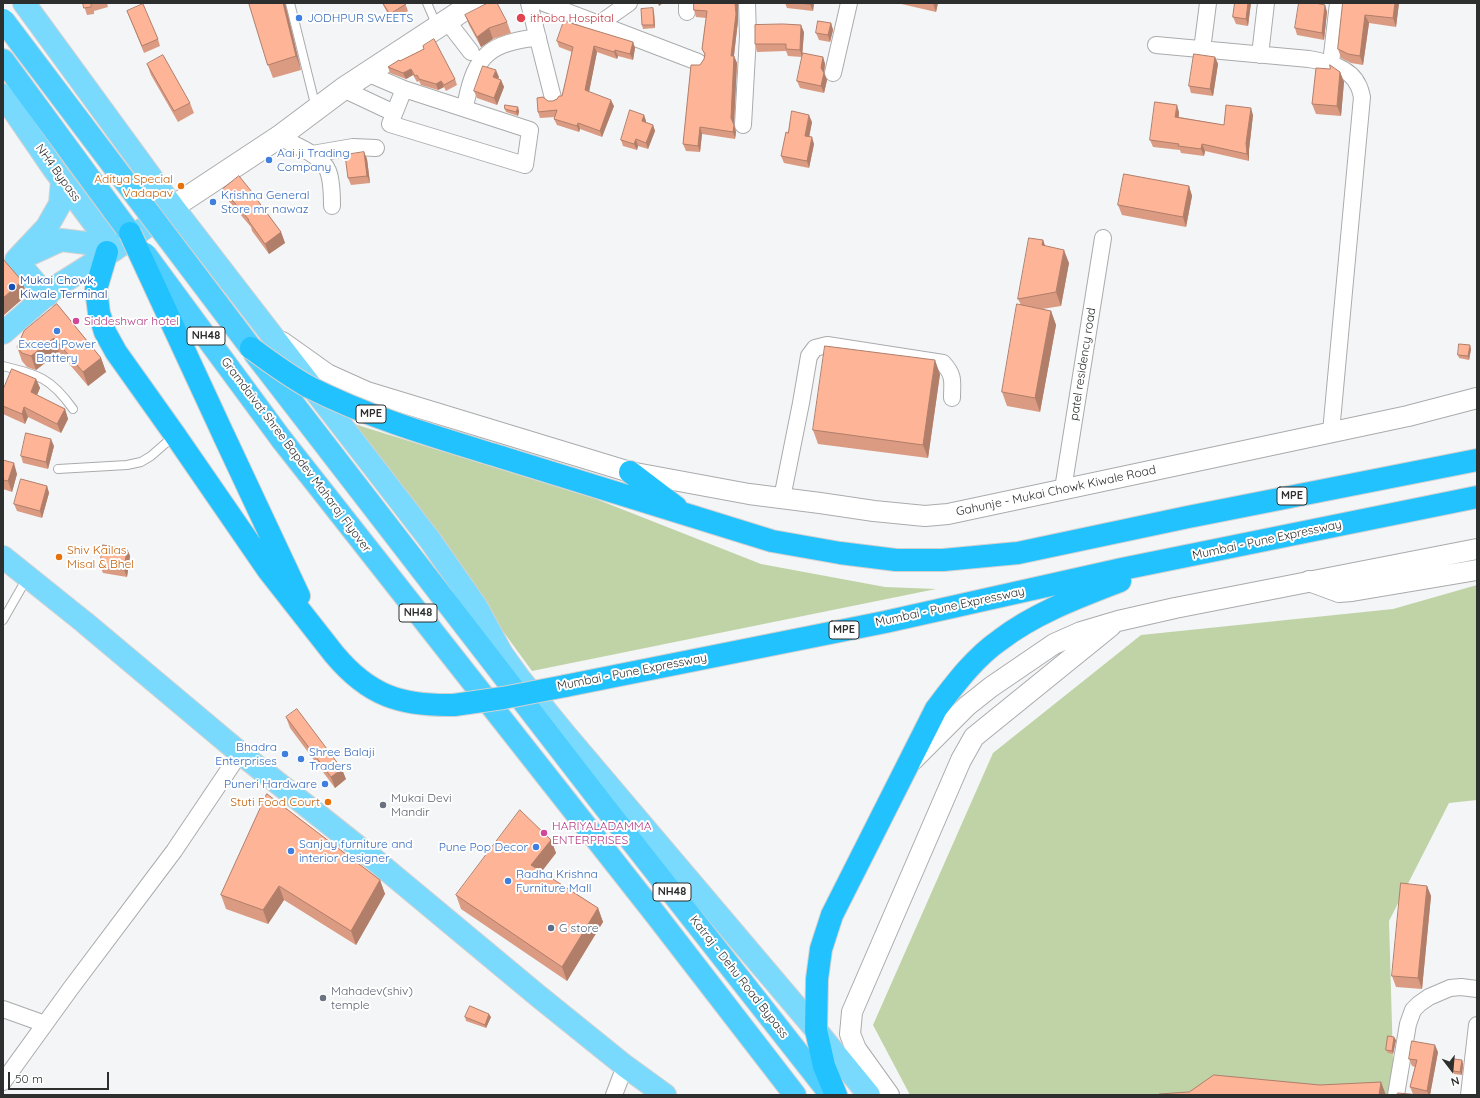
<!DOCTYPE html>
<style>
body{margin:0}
#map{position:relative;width:1480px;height:1098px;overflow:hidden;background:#f4f5f7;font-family:Quicksand,sans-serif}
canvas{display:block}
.frame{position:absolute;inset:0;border:4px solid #2d2e2e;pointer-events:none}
.north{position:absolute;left:1432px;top:1050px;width:40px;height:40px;-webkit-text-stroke:3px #fff;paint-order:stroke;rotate:164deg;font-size:11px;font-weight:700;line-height:16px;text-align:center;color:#2d2e2e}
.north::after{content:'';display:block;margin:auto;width:14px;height:18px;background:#2d2e2e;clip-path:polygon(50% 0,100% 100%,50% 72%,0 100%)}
.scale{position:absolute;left:8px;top:1072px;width:101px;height:18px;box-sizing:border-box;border:2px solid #2d2e2e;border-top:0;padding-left:5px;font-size:12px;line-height:14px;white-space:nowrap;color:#2d2e2e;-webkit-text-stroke:3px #fff;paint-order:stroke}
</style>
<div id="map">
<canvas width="1480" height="1098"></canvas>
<div class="frame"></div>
<div class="north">N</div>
<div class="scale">50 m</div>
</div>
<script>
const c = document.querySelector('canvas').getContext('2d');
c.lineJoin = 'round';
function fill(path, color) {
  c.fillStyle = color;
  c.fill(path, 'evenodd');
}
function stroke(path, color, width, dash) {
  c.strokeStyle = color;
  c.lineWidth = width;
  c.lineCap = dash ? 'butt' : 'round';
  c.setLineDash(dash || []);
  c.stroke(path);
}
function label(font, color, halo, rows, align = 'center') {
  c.font = font + ' Quicksand,sans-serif';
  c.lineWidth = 4;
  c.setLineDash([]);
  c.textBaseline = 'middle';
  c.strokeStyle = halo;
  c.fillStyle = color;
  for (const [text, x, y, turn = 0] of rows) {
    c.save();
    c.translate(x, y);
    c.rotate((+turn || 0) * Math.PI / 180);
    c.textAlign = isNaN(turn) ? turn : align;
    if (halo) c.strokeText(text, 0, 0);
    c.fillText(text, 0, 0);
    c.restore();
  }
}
fill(new Path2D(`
 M351,423L596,499L761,564L885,587L936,589L532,671Z
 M1477,585V800L1449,803L1389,921L1394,1095H910L873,1025L993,753L1141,635L1393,609Z`), '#c0d3a6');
const service = new Path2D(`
 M290,3L316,108
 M427,3L437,26
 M3,366C39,375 51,378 73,409
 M58,469L127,465L141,462L151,456L175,435
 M3,620L27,578`);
const minor = new Path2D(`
 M529,3L553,98
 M544,3L698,62
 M687,12V3
 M447,21L471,52
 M599,24L629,3
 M1156,45L1309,59C1326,62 1350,67 1358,85C1360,88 1361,93 1362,97L1331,432
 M1202,50L1208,3
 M1260,55L1266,3
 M1331,63L1338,3
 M833,73L849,3
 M369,74L404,89L530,130L525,165L390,124L404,89
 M343,89L394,113
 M466,102C476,53 490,44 538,37
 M743,125L748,36L747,3
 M279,137C293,144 322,155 328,171C332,181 332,195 332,206
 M312,154L353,147L376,148
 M1063,489L1103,238
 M782,498L801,403L809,356L815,348L827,345L943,363C955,376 952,382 952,398
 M3,1009L45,1024
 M3,1082L71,988L174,851L240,753
 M614,1095L625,1066
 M1396,1095L1408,1024L1413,1010L1419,1004L1429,997L1450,988L1461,987L1477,989
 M1469,1095L1477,1025`);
const tertiary = new Path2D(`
 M282,342L327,374L367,392L630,472L749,494L820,503L874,511L925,516L948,514L1408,416L1477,398
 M1309,581L1339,592L1352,591L1477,570
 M913,760L967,706L991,687L1054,644L1081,632L1118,621L1175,608L1477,549
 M889,1095L856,1049L850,1034L852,1012L961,760L974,737L1111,626`);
const secondary = new Path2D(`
 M173,207L279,137L343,89L474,3`);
const primary = new Path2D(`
 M24,3L173,207L430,540L476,606L502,654L520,679L565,734L816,1030L869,1095
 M3,95L53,168L114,250
 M24,257L61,240L86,243L107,252
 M47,296L16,260L47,227L60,204L62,180
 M3,333L57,286L114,250L171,209
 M3,557L84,622L240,753L376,861L537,995L625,1066L665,1095`);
const trunk = new Path2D(`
 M3,60L130,233
 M255,354L600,801L831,1095
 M282,440L656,915L795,1095`);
const motorway = new Path2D(`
 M107,252L96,289L99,313L105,332L116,352L175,435L268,570L334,654C369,696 401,706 454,705
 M224,436L299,596
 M501,457L772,541L840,553L896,560H943L1018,553L1188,517L1477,460
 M630,472L676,507
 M565,686L885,622L1122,569L1477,497
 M836,1095L824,1066L816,1030L817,979L821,949L832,915L936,709C955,684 974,658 1000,640C1035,613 1079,597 1120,581`);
stroke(service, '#aaabad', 10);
stroke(minor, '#aaabad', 18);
stroke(tertiary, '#aaabad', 22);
stroke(secondary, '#aaabad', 24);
stroke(primary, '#d1d1d1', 24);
stroke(trunk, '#d1d1d1', 24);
stroke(motorway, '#d1d1d1', 24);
stroke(service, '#fff', 8);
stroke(minor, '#fff', 16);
stroke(tertiary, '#fff', 20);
stroke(secondary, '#fff', 22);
stroke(primary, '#7adafe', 22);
stroke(trunk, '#4ecefe', 22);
stroke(motorway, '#22c2fe', 22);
const trunkBridge = new Path2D(`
 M3,20L251,348
 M145,254L282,440`);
const motorwayBridge = new Path2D(`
 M130,233L224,436
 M251,348C270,362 289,376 309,387C370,418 436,437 501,457
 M454,705L503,698L565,686`);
stroke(trunkBridge, '#d1d1d1', 24, []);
stroke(motorwayBridge, '#d1d1d1', 24, []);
stroke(trunkBridge, '#4ecefe', 22);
stroke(motorwayBridge, '#22c2fe', 22);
fill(new Path2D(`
 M83,3H107L108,7L94,11V14L87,15Z
 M249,3H285L301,70L273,78L268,65Z
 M382,3H405L408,11L392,21Z
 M694,3L738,21L734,56L737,63L734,124L736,132L735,139L702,134L700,152L686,151L683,144L700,65L704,59L705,55L702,49L706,18L696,17L694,10Z
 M785,3H814L813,11L787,8Z
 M897,3H938L936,12Z
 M1235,3H1251L1248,26L1236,24L1233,17Z
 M1343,3H1399L1396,27L1369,23L1363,65L1351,63L1341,58L1338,49Z
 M1325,5L1327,12L1324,40L1297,35L1295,28Z
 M127,11L158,39L160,46L144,53Z
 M654,12L655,28L643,29L642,25Z
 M465,15L507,22L511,33L493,39L481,47L469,25Z
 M831,23L833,30L830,42L819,40L816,33Z
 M804,32L802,57L788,56L786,51L757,52L755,44Z
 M557,41L633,42L635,48L633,60L618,56L617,59L597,52L589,92L614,106L602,137L580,129L579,132L557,125L554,119L555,117L540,118L538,112L548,101H553L562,96L566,79L572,52L559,47Z
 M423,46L455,79L457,85L446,91L444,87L438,90L421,85L419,81L417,82L413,75L406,79L390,73L388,67L424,49Z
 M823,57L825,64L824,73L827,80L824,93L800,88L797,81Z
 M1215,57L1218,64L1213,96L1191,93L1189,86Z
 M147,64L190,103L194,113L178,122L151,75Z
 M1340,72L1344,82L1341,116L1316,114L1312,104Z
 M499,77L498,79L501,80L504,87L497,105L477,98L474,91Z
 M505,109L519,111L518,116L506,112Z
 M1179,112V117L1224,125L1253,115L1249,150V161L1205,151L1204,156L1181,153L1180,150L1153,147L1150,140Z
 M644,115L646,121V122L653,125L655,131L648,149L638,146L637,150L623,146L621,140Z
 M812,122L809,137L814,144L809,168L784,163L781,156L788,133Z
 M364,152L367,159L370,183L351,185L348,178Z
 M1189,186L1192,196L1186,227L1122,215L1118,205Z
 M223,189L258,201L281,232L285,243L269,254L252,231L251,227L227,199Z
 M1043,240L1045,246L1069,263L1061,306L1042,309L1051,311L1056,325L1040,412L1007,406L1002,392L1021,305L1018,299Z
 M57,304L101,358L106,372L88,386L59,352L36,370L27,367L22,361L17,347Z
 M1471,349L1469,360L1459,358L1458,355Z
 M940,374L928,458L818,444L813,430Z
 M36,379L40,388L37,395L65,409L68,419L61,433L28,417L25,424L3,414V390Z
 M54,446L48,469L23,463L21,456Z
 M3,460L17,474L12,492L3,489Z
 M47,486L49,493L42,518L17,511L14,504Z
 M127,549L130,556L127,577L103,573L100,566Z
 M286,717L346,779L335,788L290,728Z
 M267,794L380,880L385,894L356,945L284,900L268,924L226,909L221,895Z
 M551,840L556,853L541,872L598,908L603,922L567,981L461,909L456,895Z
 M1427,886L1431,896L1422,989L1396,987L1392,976Z
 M465,1017H491L486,1028L466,1021Z
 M1396,1040L1393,1054L1388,1053L1386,1050Z
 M1438,1052L1430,1095H1397L1413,1094L1410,1087L1415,1067L1412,1066L1409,1059Z
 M1462,1060L1463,1064L1462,1075L1454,1074L1453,1071Z`), '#da9b82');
fill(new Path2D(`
 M283,3H285L301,70L296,56Z
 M658,3H663L659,6Z
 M735,3H738V21L733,63L731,56Z
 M811,3H814L813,11L810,4Z
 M933,3H938L936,12Z
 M1248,3H1251L1248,26L1246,19Z
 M1395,3H1399L1396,27L1393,18Z
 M1325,5L1327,12L1324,40L1322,33Z
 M653,8L654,12L655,28L654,25Z
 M1365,15L1369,23L1363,65L1360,56Z
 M831,23L833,30L830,42L828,35Z
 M801,25L804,32L802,57L800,50Z
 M489,28L493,39L481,47L477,37Z
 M633,42L635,48L633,60L630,54Z
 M594,46L597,52L588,97L585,90Z
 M615,50L618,56L617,59L614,52Z
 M734,56L737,63L734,124L731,118Z
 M823,57L825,64L824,73L827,80L824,93L821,86V68Z
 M1215,57L1218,64L1213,96L1210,89Z
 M411,69L413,75L406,79L403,73Z
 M496,70L499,77L496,84L493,77Z
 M1340,72L1344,82L1341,116L1337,106Z
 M501,80L504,87L497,105L494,98Z
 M441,81L444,87L438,90L436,84Z
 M611,100L614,106L602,137L600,131Z
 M1177,105L1179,112L1178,124L1175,117Z
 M518,107L519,111L518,116L516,112Z
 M1251,108L1253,115L1249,150V161L1247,154L1246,143Z
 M644,115L646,121L644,127L642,121Z
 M809,115L812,122L808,143L805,136Z
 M578,123L580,129L579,132L577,126Z
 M653,125L655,131L648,149L646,143Z
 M734,125L736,132L735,139L733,132Z
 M700,127L702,134L700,152L698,146Z
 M812,137L814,144L809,168L807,161Z
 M636,139L638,146L637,150L634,144Z
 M1202,144L1205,151L1204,156L1201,149Z
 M364,152L367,159L370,183L367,176Z
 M1189,186L1192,196L1186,227L1183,217Z
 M281,232L285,243L269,254L265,244Z
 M1043,240L1048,254L1042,245Z
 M1064,250L1069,263L1061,306L1056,292Z
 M22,281L27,295L3,316V298Z
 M1051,311L1056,325L1040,412L1035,398Z
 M54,338L59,352L36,370L31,356Z
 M1470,345L1471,349L1469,360L1468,356Z
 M101,358L106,372L88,386L83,372Z
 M935,360L940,374L928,458L923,445Z
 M36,379L40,388L34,402L31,392Z
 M24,407L28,417L25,424L22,414Z
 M65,409L68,419L61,433L57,424Z
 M51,439L54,446L48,469L46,462Z
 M14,463L17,474L12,492L8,481Z
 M47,486L49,493L42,518L40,511Z
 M127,549L130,556L127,577L124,570Z
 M342,769L346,779L335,788L331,777Z
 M551,840L556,853L536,879L531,865Z
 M380,880L385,894L356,945L351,931Z
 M279,886L284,900L268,924L263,910Z
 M1427,886L1431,896L1422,989L1418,978Z
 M598,908L603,922L567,981L562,967Z
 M489,1014L491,1017L486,1028L485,1025Z
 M1394,1037L1396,1040L1393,1054L1392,1051Z
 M1435,1045L1438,1052L1430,1095H1429L1427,1091Z
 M1462,1060L1463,1064L1462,1075L1460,1072Z
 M1381,1082L1386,1095H1379Z`), '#b17e6a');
const building = new Path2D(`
 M83,3H95L91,4V7L84,8Z
 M249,3H283L296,56L268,65Z
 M383,3H405L406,4L390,14Z
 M488,3H497L507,22L489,28L477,37L465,15Z
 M694,3H735L736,14L731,56H734L731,118L734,125L733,132L700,127L698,146L683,144L691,65H700L704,59L705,54L702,49L707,11L694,10Z
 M799,3H811L810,4Z
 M1235,3H1248L1246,19L1233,17Z
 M1299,3H1315L1325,5L1322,33L1295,28Z
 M1343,3H1395L1393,18L1365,15L1360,56L1348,54L1338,49Z
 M143,4L158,39L142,46L127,11Z
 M653,8L654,25H642L641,9Z
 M564,21L633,42L630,54L615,50L614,52L594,46L585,90L611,100L600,131L578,123L577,126L554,119L557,110L538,112L537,98L543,97L548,101H553L557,99L559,96H562L566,79L573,47L557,41Z
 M818,21L831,23L828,35L816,33Z
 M783,24L801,25L800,50L786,49V44H755V25Z
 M434,39L455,79L444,85L441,81L436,84L419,79L417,75L415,76L411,69L403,73L388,67L399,60L400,61L424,49L423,46Z
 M803,53L823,57L821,68L824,73L821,86L797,81Z
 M1194,54L1215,57L1210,89L1189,86Z
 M163,55L190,103L174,111L147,64Z
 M1330,65L1340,72L1337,106L1312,104L1316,68L1330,69Z
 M483,66L496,70L493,77L501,80L494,98L474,91Z
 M1155,102L1177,105L1175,117L1224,125L1226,105L1251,108L1246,143L1247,154L1202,144L1201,149L1178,146L1179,144L1150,140Z
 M505,105L518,107L516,112L505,109Z
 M630,110L644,115L642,121L653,125L646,143L636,139L634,144L621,140Z
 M792,111L809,115L805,136L812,137L807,161L781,156L786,132L788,133Z
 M364,152L367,176L348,178L345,155Z
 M1124,174L1189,186L1183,217L1118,205Z
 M239,176L256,197H255L281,232L265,244L248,220H249L223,189Z
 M1029,238L1043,240L1042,245L1064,250L1056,292L1018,299Z
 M3,259L22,281L3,298Z
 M57,304L101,358L83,372L54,338L31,356L22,353L17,347L24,331Z
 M1017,304L1051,311L1035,398L1002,392Z
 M1459,344L1470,345L1468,356L1458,355Z
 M825,346L935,360L923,445L813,430Z
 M12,369L36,379L31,392L65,409L57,424L24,407L22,414L3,406V390Z
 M26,433L51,439L46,462L21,456Z
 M3,460L14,463L8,481L3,480Z
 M21,479L47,486L40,511L14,504Z
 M103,545L127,549L124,570L100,566Z
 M297,709L342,769L331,777L286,717Z
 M267,794L380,880L351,931L279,886L263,910L221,895Z
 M520,810L551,840L531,865L598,908L562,967L456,895Z
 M1401,883L1427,886L1418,978L1392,976Z
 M470,1006L489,1014L485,1025L465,1017Z
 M1388,1036L1394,1037L1392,1051L1386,1050Z
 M1412,1041L1435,1045L1427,1091L1410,1087L1417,1060L1409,1059Z
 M1454,1059L1462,1060L1460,1072L1453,1071Z
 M1214,1075L1320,1085L1381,1082L1379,1095H1159V1094L1189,1092Z
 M1398,1093L1420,1095H1397Z`);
fill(building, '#fdb497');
stroke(building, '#b17e6a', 1);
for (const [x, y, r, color] of [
 [299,18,4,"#3f7fe0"],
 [521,18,5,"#e0444e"],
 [269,160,4,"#3f7fe0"],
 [181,186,4,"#e8710a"],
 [213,202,4,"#3f7fe0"],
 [12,287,4,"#1a4fb4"],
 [76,321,4,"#d1479c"],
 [57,331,4,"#3f7fe0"],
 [59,557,4,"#e8710a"],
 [285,754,4,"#3f7fe0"],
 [301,759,4,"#3f7fe0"],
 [325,784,4,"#3f7fe0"],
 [328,802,4,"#e8710a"],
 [383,805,4,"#6b7280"],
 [544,833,4,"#d1479c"],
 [536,847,4,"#3f7fe0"],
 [291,851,4,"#3f7fe0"],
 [508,881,4,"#3f7fe0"],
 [551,928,4,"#5c6f8a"],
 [323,998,4,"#6b7280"]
]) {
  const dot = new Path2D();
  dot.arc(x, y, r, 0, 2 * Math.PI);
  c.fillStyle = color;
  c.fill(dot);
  stroke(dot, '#fff', 1.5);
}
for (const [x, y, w] of [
 [206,336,38],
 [371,414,30],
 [1292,496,30],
 [418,613,38],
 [844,630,30],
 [672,892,38]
]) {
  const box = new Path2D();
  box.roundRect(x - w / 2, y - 9, w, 18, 3);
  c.fillStyle = '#fff';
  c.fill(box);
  stroke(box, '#2d2e2e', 1);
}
label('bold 11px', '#2d2e2e', null, [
 ["NH48",206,336],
 ["MPE",371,414],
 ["MPE",1292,496],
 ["NH48",418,613],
 ["MPE",844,630],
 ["NH48",672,892]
]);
label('12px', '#366cbe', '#fff', [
 ["JODHPUR SWEETS",307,18],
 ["Aai ji Trading",277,153],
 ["Company",277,167],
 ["Krishna General",221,195],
 ["Store mr nawaz",221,209],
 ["Exceed Power",57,344,"center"],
 ["Battery",57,358,"center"],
 ["Bhadra",277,747,"right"],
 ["Enterprises",277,761,"right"],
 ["Shree Balaji",309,752],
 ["Traders",309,766],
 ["Puneri Hardware",317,784,"right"],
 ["Sanjay furniture and",299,844],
 ["interior designer",299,858],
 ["Pune Pop Decor",528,847,"right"],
 ["Radha Krishna",516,874],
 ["Furniture Mall",516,888]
], 'left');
label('12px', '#be3a42', '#fff', [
 ["ithoba Hospital",530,18]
], 'left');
label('12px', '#2d2e2e', '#fff', [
 ["NH4 Bypass",58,173,54],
 ["patel residency road",1083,364,-81],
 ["Gramdaivat Shree Bapdev Maharaj Flyover",296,455,53],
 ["Gahunje - Mukai Chowk Kiwale Road",1056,491,-12],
 ["Mumbai - Pune Expressway",1267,540,-12],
 ["Mumbai - Pune Expressway",950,607,-12],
 ["Mumbai - Pune Expressway",632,672,-11],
 ["Katraj - Dehu Road Bypass",739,977,52]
]);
label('12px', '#c56008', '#fff', [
 ["Aditya Special",173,179],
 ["Vadapav",173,193],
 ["Shiv Kailas",67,550,"left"],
 ["Misal & Bhel",67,564,"left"],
 ["Stuti Food Court",320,802]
], 'right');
label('12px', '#164399', '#fff', [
 ["Mukai Chowk,",20,280],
 ["Kiwale Terminal",20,294]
], 'left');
label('12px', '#b23c85', '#fff', [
 ["Siddeshwar hotel",84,321],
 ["HARIYALADAMMA",552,826],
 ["ENTERPRISES",552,840]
], 'left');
label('12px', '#5b616d', '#fff', [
 ["Mukai Devi",391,798],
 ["Mandir",391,812],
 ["Mahadev(shiv)",331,991],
 ["temple",331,1005]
], 'left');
label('12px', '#4e5e75', '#fff', [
 ["G store",559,928]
], 'left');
</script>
